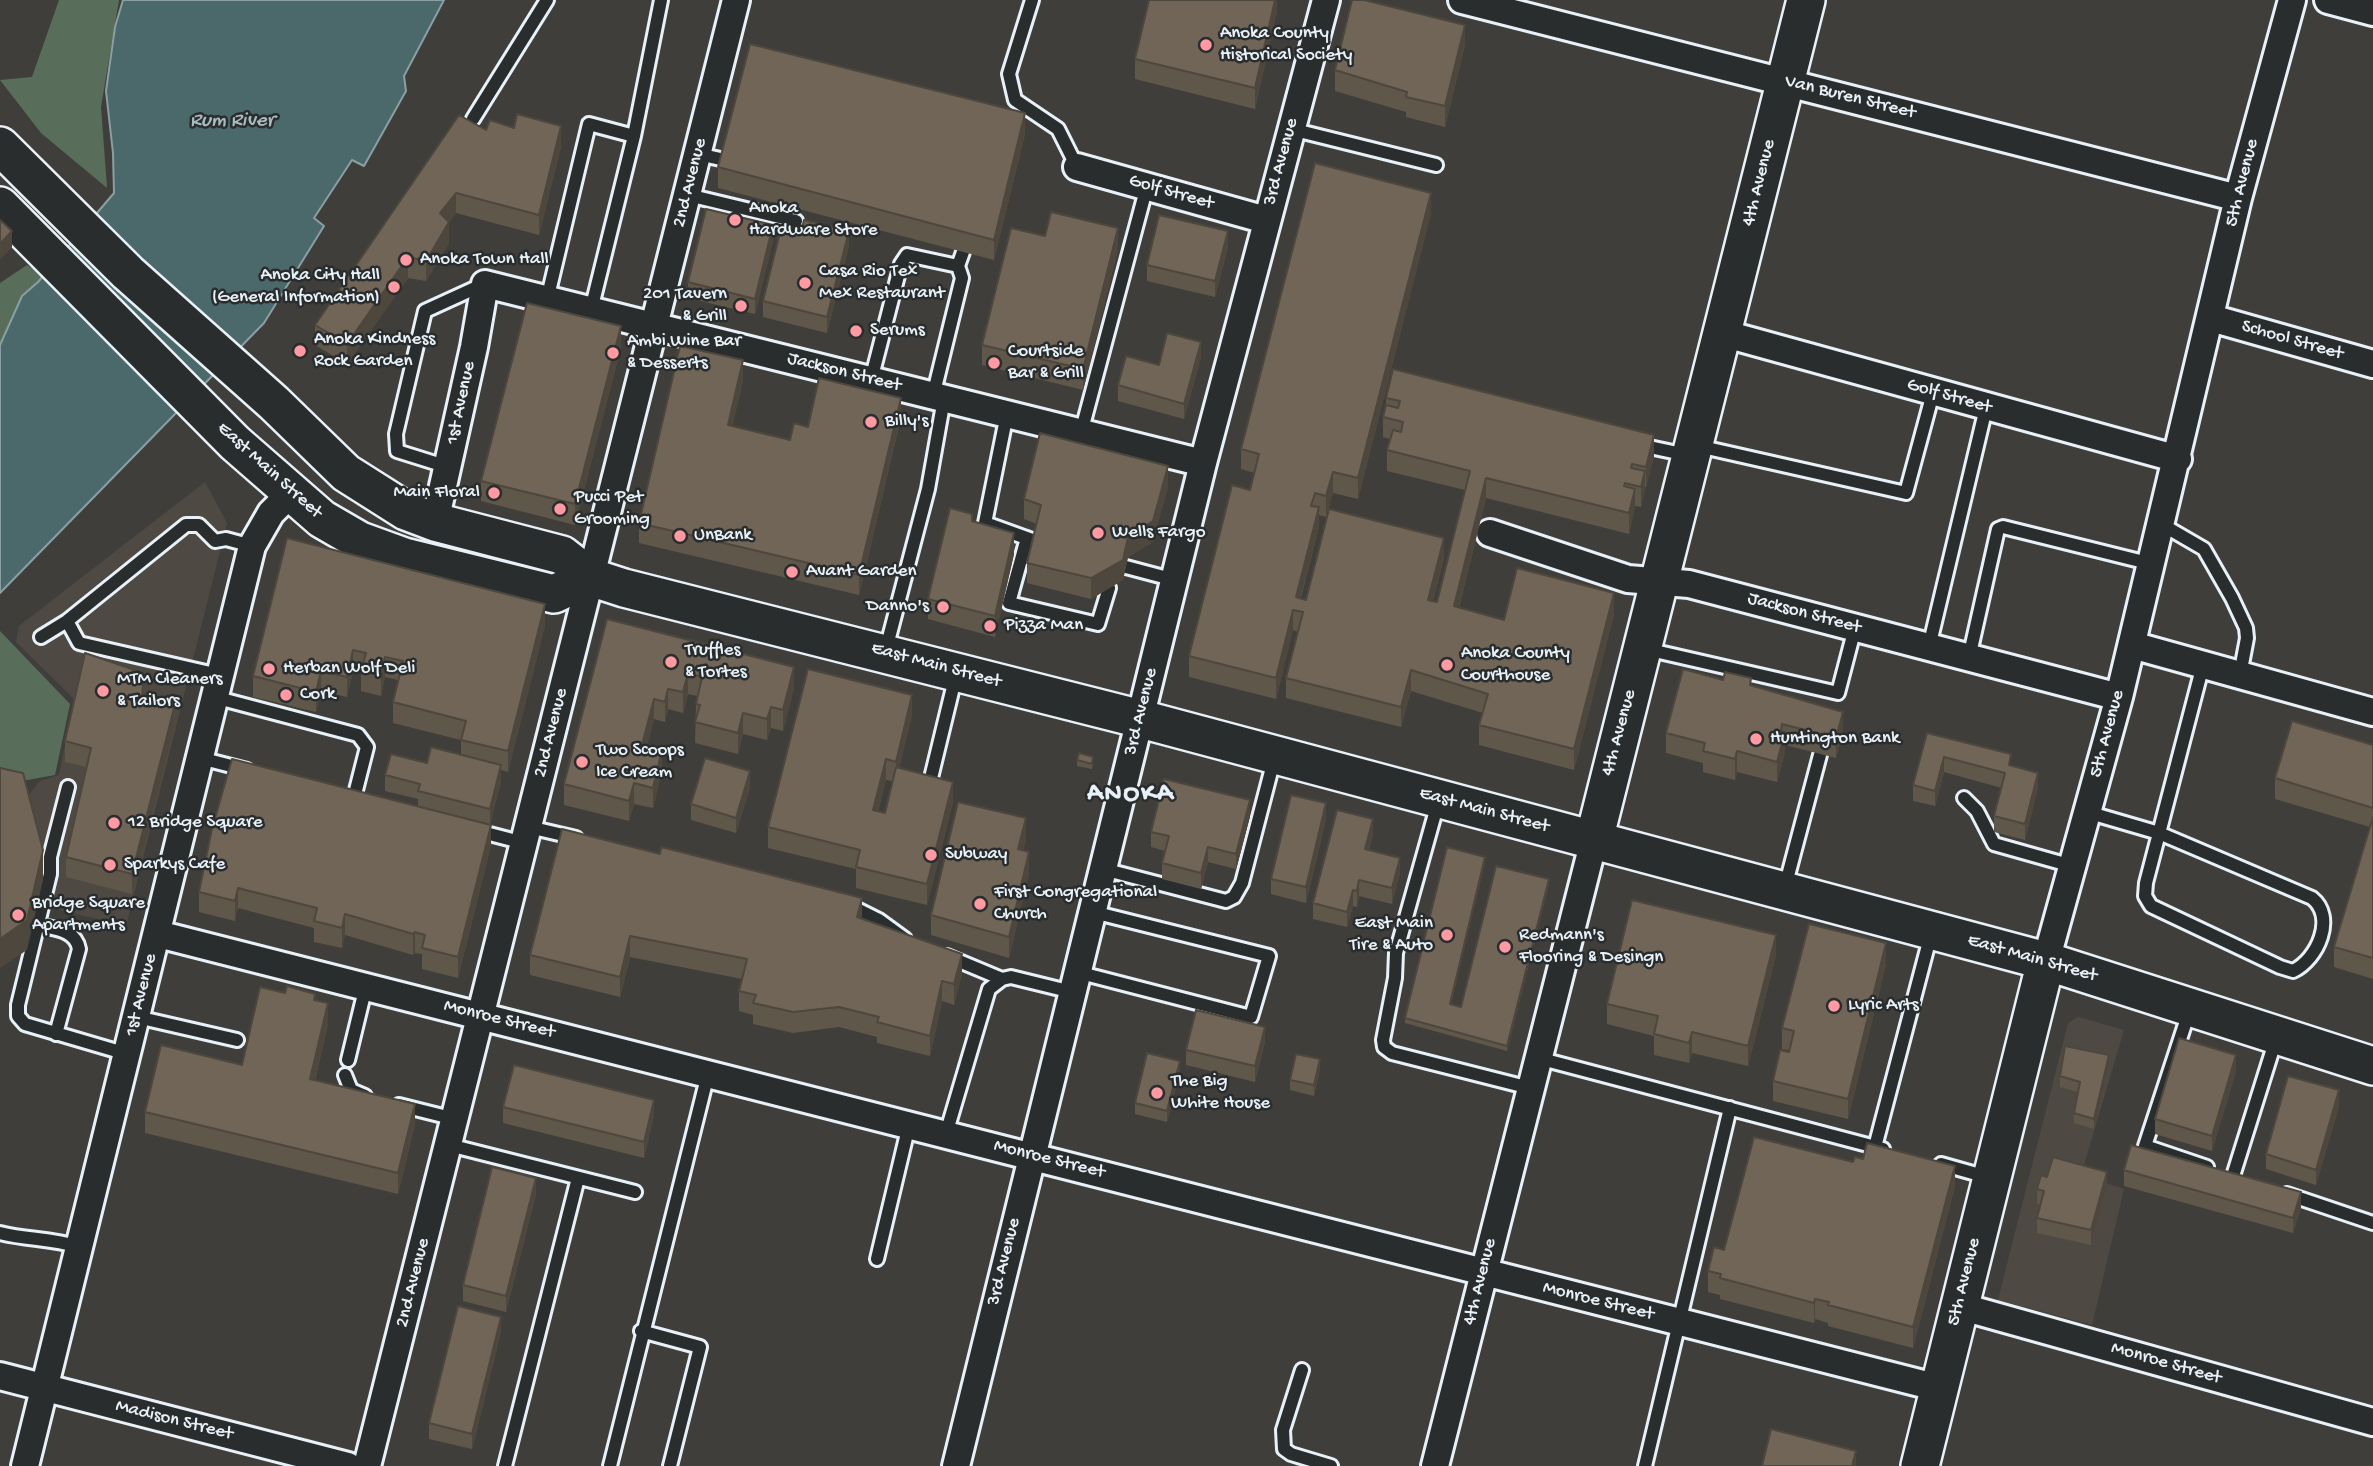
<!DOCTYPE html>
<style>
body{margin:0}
canvas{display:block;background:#3f3e3a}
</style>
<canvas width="2373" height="1466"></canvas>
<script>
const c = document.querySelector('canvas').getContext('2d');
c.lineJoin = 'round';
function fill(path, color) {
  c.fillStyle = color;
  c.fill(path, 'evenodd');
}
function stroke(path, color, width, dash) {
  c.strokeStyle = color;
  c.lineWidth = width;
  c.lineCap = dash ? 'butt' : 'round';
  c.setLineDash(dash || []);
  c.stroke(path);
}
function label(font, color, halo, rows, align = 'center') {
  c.font = font + ' "Gochi Hand",sans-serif';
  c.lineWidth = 5;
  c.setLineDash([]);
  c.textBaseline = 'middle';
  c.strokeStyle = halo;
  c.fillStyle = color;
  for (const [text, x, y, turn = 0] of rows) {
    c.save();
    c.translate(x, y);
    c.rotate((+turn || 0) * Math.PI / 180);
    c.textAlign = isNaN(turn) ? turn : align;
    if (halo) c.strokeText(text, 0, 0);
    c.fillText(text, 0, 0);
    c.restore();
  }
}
fill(new Path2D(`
 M205,482L227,523L126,926L47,907L53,878L43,875L24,801L40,781L59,775L74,699L16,642L19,626Z
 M2078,1017L2124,1030L2081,1175L2124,1189L2092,1325L1998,1300L2068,1023Z`), '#4e4a43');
fill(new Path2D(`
 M59,0H119L101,107L107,188L41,133L0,80L32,77Z
 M27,265L43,276L0,343V283Z
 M0,631L70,704L55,775L0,785Z`), '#586e5a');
const water = new Path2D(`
 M123,0H444L404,76L406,91L364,166L352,160L314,218L324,226L264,323L0,593V345L22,296L38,282L114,193L113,153L106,91L115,27Z`);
fill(water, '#4b696b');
stroke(water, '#8a9fa3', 2);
const lane = new Path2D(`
 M1032,0L1009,74L1015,100L1058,129L1077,167
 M473,119L547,0
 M1291,129L1436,165
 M698,154L725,160
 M688,195L796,221
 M958,266L963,252
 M547,300L589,124L634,136L661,0
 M591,310L634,136
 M871,380L901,264L907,255L958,266L962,278L933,396
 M1007,414L985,523L1032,540
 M1081,433L1147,186
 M1640,445L1687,455
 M1698,446L1906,493L1933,393
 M448,467L397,451L396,434L425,311L484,284
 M2161,524L2204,549L2232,598L2246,628L2247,638L2240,675
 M1027,538L1009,603L1098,624L1109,588
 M1126,567L1175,580
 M67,621L79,643L219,675
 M41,637L67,621L186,525H199L215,541L226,539L252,546
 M1929,647L1986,408
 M1646,649L1838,693L1855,628
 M885,653L928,489L944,399
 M1969,658L1998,529L2003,527L2152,564
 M214,697L358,735L367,747L354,798
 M200,758L247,770
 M931,778L956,675
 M68,787L50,857V874L18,1005V1016L25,1024L127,1054
 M1964,798L1977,811L1994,844L2072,866
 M1438,803L1396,953L1395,978L1383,1040L1384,1047L1392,1053L1530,1088
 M2087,812L2159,833L2312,898C2336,917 2318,959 2293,971L2280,967L2151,906L2145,896L2146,883L2203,665
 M529,827L576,838
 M478,831L524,843
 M1103,869L1226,901L1234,897L1242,883L1275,756
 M1785,887L1820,755
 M849,905L879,920L905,939
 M39,925C55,929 76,930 79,949L56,1034
 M947,956L1002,979
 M1077,972L1251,1017L1269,956L1093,912
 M2190,1009L2145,1146L2207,1167
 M137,1017L237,1040
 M1538,1058L1883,1149
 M348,1060L366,986
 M345,1075L351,1090L365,1096
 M399,1105L455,1119
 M946,1134L989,989L1002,979L1011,977L1072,992
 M449,1145L635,1192
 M1875,1147L1931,934
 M1941,1164L1987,1177
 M2233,1176L2276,1039
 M2287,1194L2373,1223
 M0,1233C28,1240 50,1238 79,1247
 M877,1259L909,1125
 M641,1331L700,1347L670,1466
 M1302,1370L1283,1430L1284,1449L1291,1454L1331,1466
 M505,1466L578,1178
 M610,1466L708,1074
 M1645,1466L1730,1108`);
const street = new Path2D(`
 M1462,0L2238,198
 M2328,0L2373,12
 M1077,167L1266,220
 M2211,318L2373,364
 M1722,333L2178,459
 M435,522L474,347L485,284L1203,463
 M1490,533L1628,579L1689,584L2119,697
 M2132,645L2373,712
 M158,934L1939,1388
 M2046,961L2119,697L2238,198L2292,0
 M1959,1306L2373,1422
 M0,1376L348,1466
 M25,1466L252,546L271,513L290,494
 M367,1466L736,0
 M956,1466L1203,463L1326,0
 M1435,1466L1594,840`);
const secondary = new Path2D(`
 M0,146L128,273L274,403L346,473L406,511L435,522L562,555L590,577L624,588L1141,719L2046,961L2373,1066
 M0,206L235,443L322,519L360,541L404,557L554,594L590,577
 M1594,840L1806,0
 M1920,1466L2046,961`);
stroke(lane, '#e8f1f8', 18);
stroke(street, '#e8f1f8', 32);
stroke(secondary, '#e8f1f8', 42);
stroke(lane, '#2a2d2e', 12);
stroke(street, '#2a2d2e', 26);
stroke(secondary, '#2a2d2e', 37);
fill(new Path2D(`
 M1277,0V11L1255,109L1135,79V59Z
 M1465,45L1445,127L1406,117V112L1335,91V70Z
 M486,130L561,147L539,235L456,213L449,222V243L426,281L408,278L347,364L315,345V325Z
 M1025,134L994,260L718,188V167Z
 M1431,213L1358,499L1333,493L1326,517L1319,515V527L1301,598L1306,600L1444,558L1433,601L1437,602L1465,490L1387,471V450L1390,439L1383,437V417L1386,406V398L1654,456L1646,487H1645L1641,507L1635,506L1629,534L1486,498L1459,608L1504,620L1614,614L1574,770L1479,745V725L1483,713L1411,691L1401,727L1286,698V678L1298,632L1293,630L1276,699L1189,677V656L1250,490L1255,473L1241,469V449Z
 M801,233L849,246L827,333L763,317V301Z
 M1045,236L1118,249L1083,390L982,365V345Z
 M773,241L755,314L688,298V282Z
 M1228,247L1215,297L1147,281V265Z
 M621,347L575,525L481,501V481Z
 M1201,357L1184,419L1118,401V385L1159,365Z
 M743,381L732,426L790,440L808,427L901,418L859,595L639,543V523Z
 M1168,486L1153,542L1128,557L1123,580L1091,599L1027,583V563L1037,524L1024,519V499Z
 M972,521L1014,554L995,637L928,619V599Z
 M287,538L545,625L508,772L501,770V781L490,825L491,845L458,978L422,969V954L415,953L413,955L345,935L342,948L314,942V928L238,908L235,921L199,912V892L418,806V799L385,791V775L461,755V740L393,723V702L398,680L385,677L381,696L361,691V672L353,671L347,697L321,691L316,712L253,697V676Z
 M607,619L794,688L783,731L771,728L767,740L743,734L738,754L695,743L696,704L697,696L688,694L683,713L668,709L665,722L654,719L647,746L662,771L653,808L634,804L629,821L564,805V784Z
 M1723,680L1751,685L1843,733L1836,758L1785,745V752L1777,782L1737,772L1735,780L1703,772V763L1666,753V733Z
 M143,698L174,728L132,894L66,877V857L87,767L65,762V741Z
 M912,715L899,768L953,802L927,905L856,888V869L768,848V827ZM886,780L892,781L885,813L878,812Z
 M1927,733L2011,766L2038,788L2025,840L1994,832V816L2002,788L1944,772L1935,806L1913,801V785Z
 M2373,745V979L2334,967V947L2370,827L2275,799V778Z
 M1077,760L1093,762L1092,769L1077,766Z
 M750,787L736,833L691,820V804Z
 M1250,816L1236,869L1208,862L1201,889L1162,879V863L1165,851L1151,847V832Z
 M1326,819L1306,903L1271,894V879Z
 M562,829L862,919L962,974L954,1005L942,1001L930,1056L877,1043V1037L839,1027L793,1033L753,1024V1015L739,1011V991L742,979L630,957L620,997L530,975V955Z
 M1373,834L1369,850L1400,873L1392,904L1359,896L1357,907L1353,906L1347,927L1313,919V903Z
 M1026,839L1023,851L1029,873L1009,958L931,935V915Z
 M1485,862L1451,1004L1461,1007L1549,884L1507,1051L1405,1023V1018Z
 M1776,955L1748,1066L1692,1053L1689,1063L1654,1055V1036L1607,1024V1004Z
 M1886,964L1848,1119L1773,1101V1081L1789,1050L1782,1049V1028Z
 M315,1000L328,1024L315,1080L415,1124L398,1194L145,1133V1112L242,1065Z
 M1265,1042L1255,1082L1186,1065V1050Z
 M2109,1065L2094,1129L2074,1123V1113L2078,1092L2060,1087V1076Z
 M1320,1069L1314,1096L1290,1090V1080Z
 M2236,1071L2212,1151L2155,1134V1119Z
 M1180,1072L1167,1122L1135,1114V1103Z
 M2339,1106L2316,1185L2266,1169V1154Z
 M503,1107L654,1115L644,1158L503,1123Z
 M1853,1162L1955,1186L1913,1348L1828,1326V1323L1815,1319L1814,1323L1720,1299V1295L1708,1292V1271L1724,1250Z
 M2124,1170L2301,1208L2293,1233L2124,1186Z
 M2107,1188L2091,1245L2037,1233V1218L2040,1205L2037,1204V1189Z
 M536,1194L506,1312L463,1301V1285Z
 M501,1332L472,1449L429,1439V1423Z`), '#60574b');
fill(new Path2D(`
 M1275,0H1277V11L1255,109V88Z
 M1465,25V45L1445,127V106Z
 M1025,113V134L994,260V240Z
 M561,126V147L539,235V215Z
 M456,193V213L440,233V213Z
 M1431,193V213L1358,499V478Z
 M449,222V243L426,281V261Z
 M773,225V241L755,314V299Z
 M1118,228V249L1083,390V369Z
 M12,231V247L0,260V244Z
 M849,231V246L827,333V317Z
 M1228,231V247L1215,297V281Z
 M408,257V278L347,364V344Z
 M621,326V347L575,525V504Z
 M1201,342V357L1184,419V404Z
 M743,360V381L728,446V425Z
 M901,398V418L859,595V575Z
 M1654,435V456L1646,487V467Z
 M1168,466V486L1153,542L1128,557L1123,580L1091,599V578L1128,537Z
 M1645,471V492L1641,507V487Z
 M1333,472V493L1326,517V496Z
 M1486,478V498L1454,627V606Z
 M1635,489V509L1629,534V513Z
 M1319,507V527L1297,611L1296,597Z
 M1014,533V554L995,637V616Z
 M1444,538V558L1428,621V600Z
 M1614,593V614L1574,770V749Z
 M545,604V625L508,772V751Z
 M1293,610V630L1276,699V678Z
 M353,650V671L347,697V677Z
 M385,657V677L381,696V675Z
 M794,667V688L783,731V710Z
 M1411,670V691L1401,727V707Z
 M321,671V691L316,712V692Z
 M688,673V694L683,713V692Z
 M668,689V709L665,722V702Z
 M912,695V715L896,782V762Z
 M654,699V719L642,766V745Z
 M771,707V728L767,740V719Z
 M174,708V728L132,894V874Z
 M1843,712V733L1836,758V738Z
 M743,713V734L738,754V733Z
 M1782,724V741L1785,732V752L1777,782V762Z
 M662,750V771L653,808V788Z
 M1737,751V772L1735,780V759Z
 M1944,757V772L1935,806V791Z
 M886,759V780L873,831V810Z
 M501,765V781L490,825V809Z
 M750,771V787L736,833V818Z
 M2038,773V788L2025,840V824Z
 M953,782V802L927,905V884Z
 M634,783V804L629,821V801Z
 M1250,800V816L1236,869V854Z
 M1326,803V819L1306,903V887Z
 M1026,818V839L1018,870V849Z
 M1373,819V834L1365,864V849Z
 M491,825V845L458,978V957Z
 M1208,847V862L1201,889V873Z
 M43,850V880L27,950L0,968V939Z
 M1029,852V873L1009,958V937Z
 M1485,857V862L1450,1009V1004Z
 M1400,858V873L1392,904V888Z
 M1549,879V884L1507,1051V1046Z
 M1359,880V896L1357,907V891Z
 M238,888V908L235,921V901Z
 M1353,890V906L1347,927V912Z
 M862,898V918L857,938V917Z
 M345,914V935L342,948V928Z
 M415,932V953L413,955V934Z
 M1776,935V955L1748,1066V1046Z
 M630,936V957L620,997V977Z
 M1886,943V964L1848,1119V1099Z
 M962,954V974L954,1005V984Z
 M942,981V1001L930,1056V1036Z
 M328,1003V1024L310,1099V1079Z
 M1265,1027V1042L1255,1082V1066Z
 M1692,1032V1053L1689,1063V1043Z
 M2109,1055V1065L2094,1129V1119Z
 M2236,1055V1071L2212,1151V1136Z
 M1320,1059V1069L1314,1096V1085Z
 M1180,1061V1072L1167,1122V1111Z
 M2339,1090V1106L2316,1185V1170Z
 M654,1100V1115L644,1158V1142Z
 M415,1104V1124L398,1194V1173Z
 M1955,1166V1186L1913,1348V1327Z
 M2107,1172V1188L2091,1245V1230Z
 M536,1178V1194L506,1312V1296Z
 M2301,1192V1208L2293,1233V1218Z
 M1815,1299V1319L1814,1323V1303Z
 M501,1317V1332L472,1449V1434Z
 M1856,1451V1466H1852Z`), '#4e473d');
const building = new Path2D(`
 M1149,0H1275L1255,88L1135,59Z
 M1352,0H1364L1465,25L1445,106L1406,97L1407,92L1335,70Z
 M750,44L1025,113L994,240L718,167Z
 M517,114L561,126L539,215L456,193L440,213L449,222L426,261L408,257L347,344L315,325L459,115L486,130L490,120L514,128Z
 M1315,163L1431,193L1358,478L1333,472L1326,496L1315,493L1311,506L1319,507L1296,597L1306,600L1329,509L1444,538L1428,600L1437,602L1470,471L1387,450L1393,430L1401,432L1403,422L1383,417L1386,405L1398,408L1400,401L1386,398L1393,369L1654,435L1646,467L1632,464L1631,468L1645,471L1641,487L1625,483L1624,486L1635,489L1629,513L1486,478L1454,606L1504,620L1517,568L1614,593L1574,749L1479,725L1488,694L1411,670L1401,707L1286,678L1303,612L1293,610L1276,678L1189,656L1232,485L1250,490L1259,454L1241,449Z
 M706,209L773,225L755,299L688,282Z
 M1051,212L1118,228L1083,369L982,345L1011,228L1045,236Z
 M1159,215L1228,231L1215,281L1147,265Z
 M0,220L12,231L0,244Z
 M804,220L849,231L827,317L763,301L781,228L801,233Z
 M527,303L621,326L575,504L481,481Z
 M1167,333L1201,342L1184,404L1118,385L1126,356L1159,365Z
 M680,346L743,360L728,425L790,440L794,423L808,427L819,378L901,398L859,575L639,523Z
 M1040,433L1168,466L1153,521L1128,537L1123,560L1091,578L1027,563L1041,505L1024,499Z
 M950,508L972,514V521L1014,533L995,616L928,599Z
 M287,538L545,604L508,751L461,740L466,721L393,702L403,661L385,657L381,675L361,671L366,653L353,650L347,677L321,671L316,692L253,676Z
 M607,619L794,667L783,710L771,707L767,719L743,713L738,733L695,722L700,705L696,704L702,677L688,673L683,692L668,689L665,702L654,699L642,745L662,750L653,788L634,783L629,801L564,784Z
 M85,653L132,669L143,686L142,698L174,708L132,874L66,857L91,748L65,741Z
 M808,669L912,695L896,762L886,759L873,810L885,813L896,767L953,782L927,884L856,867L860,850L768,827Z
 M1683,669L1723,680L1725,672L1751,678L1750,685L1843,712L1836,738L1782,724L1781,731L1785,732L1777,762L1737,751L1735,759L1703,751L1705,743L1666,733Z
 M2292,721L2373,745V808L2275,778Z
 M1927,733L2011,754L2009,765L2038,773L2025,824L1994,816L2005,773L1944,757L1935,791L1913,785Z
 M431,747L501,765L490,809L418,791L420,784L385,775L391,754L427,763Z
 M1079,753L1093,757L1092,764L1077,760Z
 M705,758L750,771L736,818L691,804Z
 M232,759L491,825L458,957L422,948L425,935L415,932L413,934L345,914L342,928L314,921L317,908L238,888L235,901L199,892L212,829Z
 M0,768L23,773L43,850L27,920L0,939Z
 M1164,779L1250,800L1236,854L1208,847L1201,873L1162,863L1169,836L1151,832Z
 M1291,795L1326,803L1306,887L1271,879Z
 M958,802L1026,818L1018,849L1029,852L1009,937L931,915Z
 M1337,810L1373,819L1365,849L1400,858L1392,888L1359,880L1357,891L1353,890L1347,912L1313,903Z
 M2373,817V958L2334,947Z
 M562,829L660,854L661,847L862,898L857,917L962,954L954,984L942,981L930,1036L877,1022L879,1017L839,1007L793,1012L753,1003L756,995L739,991L747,959L630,936L620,977L530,955Z
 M1447,847L1485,857L1450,1004L1461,1007L1496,866L1549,879L1507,1046L1405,1018Z
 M1632,900L1776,935L1748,1046L1692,1032L1689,1043L1654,1034L1658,1016L1607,1004Z
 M1809,924L1886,943L1848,1099L1773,1081L1780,1050L1789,1052L1794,1031L1782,1028Z
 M287,986L315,994L314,1000L328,1003L310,1079L415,1104L398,1173L145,1112L161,1045L242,1065L260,987L285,993Z
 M1196,1010L1265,1027L1255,1066L1186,1050Z
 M2179,1038L2236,1055L2212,1136L2155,1119Z
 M2065,1046L2109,1055L2094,1119L2074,1113L2080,1082L2060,1076Z
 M1147,1053L1180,1061L1167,1111L1135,1103Z
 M1296,1054L1320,1059L1314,1085L1290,1080Z
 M514,1065L654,1100L644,1142L503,1107Z
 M2288,1076L2339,1090L2316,1170L2266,1154Z
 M1754,1137L1853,1162L1855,1157L1863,1159L1867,1143L1955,1166L1913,1327L1828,1305L1829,1302L1815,1299L1814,1303L1720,1278L1721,1274L1708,1271L1714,1247L1724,1250Z
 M2131,1145L2301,1192L2293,1218L2124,1170Z
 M2053,1157L2107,1172L2091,1230L2037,1218L2044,1191L2037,1189L2041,1175L2047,1177Z
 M492,1167L536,1178L506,1296L463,1285Z
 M458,1306L501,1317L472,1434L429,1423Z
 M1771,1429L1856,1451L1852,1466H1762Z`);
fill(building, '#706557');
stroke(building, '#4e473d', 2);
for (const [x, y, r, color] of [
 [1206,45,7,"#ff9aa2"],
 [735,220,7,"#ff9aa2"],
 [406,260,7,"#ff9aa2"],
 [805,283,7,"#ff9aa2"],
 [394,287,7,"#ff9aa2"],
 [741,306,7,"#ff9aa2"],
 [856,331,7,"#ff9aa2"],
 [300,351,7,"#ff9aa2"],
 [613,353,7,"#ff9aa2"],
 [994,363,7,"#ff9aa2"],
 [871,422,7,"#ff9aa2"],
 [494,493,7,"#ff9aa2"],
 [560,509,7,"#ff9aa2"],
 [1098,533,7,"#ff9aa2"],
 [680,536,7,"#ff9aa2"],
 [792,572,7,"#ff9aa2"],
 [943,607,7,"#ff9aa2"],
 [990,626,7,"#ff9aa2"],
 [671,662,7,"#ff9aa2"],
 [1447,665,7,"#ff9aa2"],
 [269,669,7,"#ff9aa2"],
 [103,691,7,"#ff9aa2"],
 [286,695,7,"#ff9aa2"],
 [1756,739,7,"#ff9aa2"],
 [582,762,7,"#ff9aa2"],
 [114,823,7,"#ff9aa2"],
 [931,855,7,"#ff9aa2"],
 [110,865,7,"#ff9aa2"],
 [980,904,7,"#ff9aa2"],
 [18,915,7,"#ff9aa2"],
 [1447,935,7,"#ff9aa2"],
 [1505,947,7,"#ff9aa2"],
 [1834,1006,7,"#ff9aa2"],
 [1157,1093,7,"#ff9aa2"]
]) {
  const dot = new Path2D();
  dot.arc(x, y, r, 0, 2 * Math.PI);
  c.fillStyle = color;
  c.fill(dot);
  stroke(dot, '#2a2d2e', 2.5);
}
label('19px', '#e8f1f8', '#2a2d2e', [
 ["Anoka County",1220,34],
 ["Historical Society",1220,56],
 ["Anoka",749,209],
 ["Hardware Store",749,231],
 ["Anoka Town Hall",420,260],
 ["Casa Rio Tex",819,272],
 ["Mex Restaurant",819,294],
 ["Anoka City Hall",380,276,"right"],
 ["(General Information)",380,298,"right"],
 ["201 Tavern",727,295,"right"],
 ["& Grill",727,317,"right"],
 ["Serums",870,331],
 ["Anoka Kindness",314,340],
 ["Rock Garden",314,362],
 ["Ambi Wine Bar",627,342],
 ["& Desserts",627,364],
 ["Courtside",1008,352],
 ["Bar & Grill",1008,374],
 ["Billy's",885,422],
 ["Main Floral",480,493,"right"],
 ["Pucci Pet",574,498],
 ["Grooming",574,520],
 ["Wells Fargo",1112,533],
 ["UnBank",694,536],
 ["Avant Garden",806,572],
 ["Danno's",929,607,"right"],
 ["Pizza Man",1004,626],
 ["Truffles",685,651],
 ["& Tortes",685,673],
 ["Anoka County",1461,654],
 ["Courthouse",1461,676],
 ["Herban Wolf Deli",283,669],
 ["MTM Cleaners",117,680],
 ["& Tailors",117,702],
 ["Cork",300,695],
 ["Huntington Bank",1770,739],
 ["Two Scoops",596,751],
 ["Ice Cream",596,773],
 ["12 Bridge Square",128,823],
 ["Subway",945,855],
 ["Sparkys Cafe",124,865],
 ["First Congregational",994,893],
 ["Church",994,915],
 ["Bridge Square",32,904],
 ["Apartments",32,926],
 ["East Main",1433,924,"right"],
 ["Tire & Auto",1433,946,"right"],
 ["Redmann's",1519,936],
 ["Flooring & Desingn",1519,958],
 ["Lyric Arts",1848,1006],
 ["The Big",1171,1082],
 ["White House",1171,1104]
], 'left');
label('19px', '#e8f1f8', '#2a2d2e', [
 ["Van Buren Street",1850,98,14],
 ["3rd Avenue",1282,162,-75],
 ["2nd Avenue",691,183,-76],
 ["4th Avenue",1760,183,-76],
 ["5th Avenue",2243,183,-76],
 ["Golf Street",1171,193,16],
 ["School Street",2292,341,16],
 ["Jackson Street",844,373,14],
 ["Golf Street",1949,397,16],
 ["1st Avenue",462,403,-78],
 ["East Main Street",269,471,42],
 ["Jackson Street",1804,614,15],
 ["East Main Street",936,666,15],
 ["3rd Avenue",1142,712,-76],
 ["2nd Avenue",552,733,-76],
 ["4th Avenue",1620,733,-75],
 ["5th Avenue",2108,734,-75],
 ["East Main Street",1484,811,15],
 ["East Main Street",2032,959,16],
 ["1st Avenue",142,995,-76],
 ["Monroe Street",499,1020,14],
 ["Monroe Street",1049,1160,14],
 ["3rd Avenue",1005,1262,-76],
 ["4th Avenue",1481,1282,-76],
 ["5th Avenue",1965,1282,-76],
 ["2nd Avenue",414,1283,-76],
 ["Monroe Street",1598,1302,14],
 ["Monroe Street",2166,1364,16],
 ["Madison Street",174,1421,14]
]);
label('italic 21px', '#a9bbc0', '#2a2d2e', [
 ["Rum River",232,122]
]);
c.letterSpacing = '2px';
label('bold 26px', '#e8f1f8', '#2a2d2e', [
 ["ANOKA",1131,795]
]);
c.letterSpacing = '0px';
</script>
